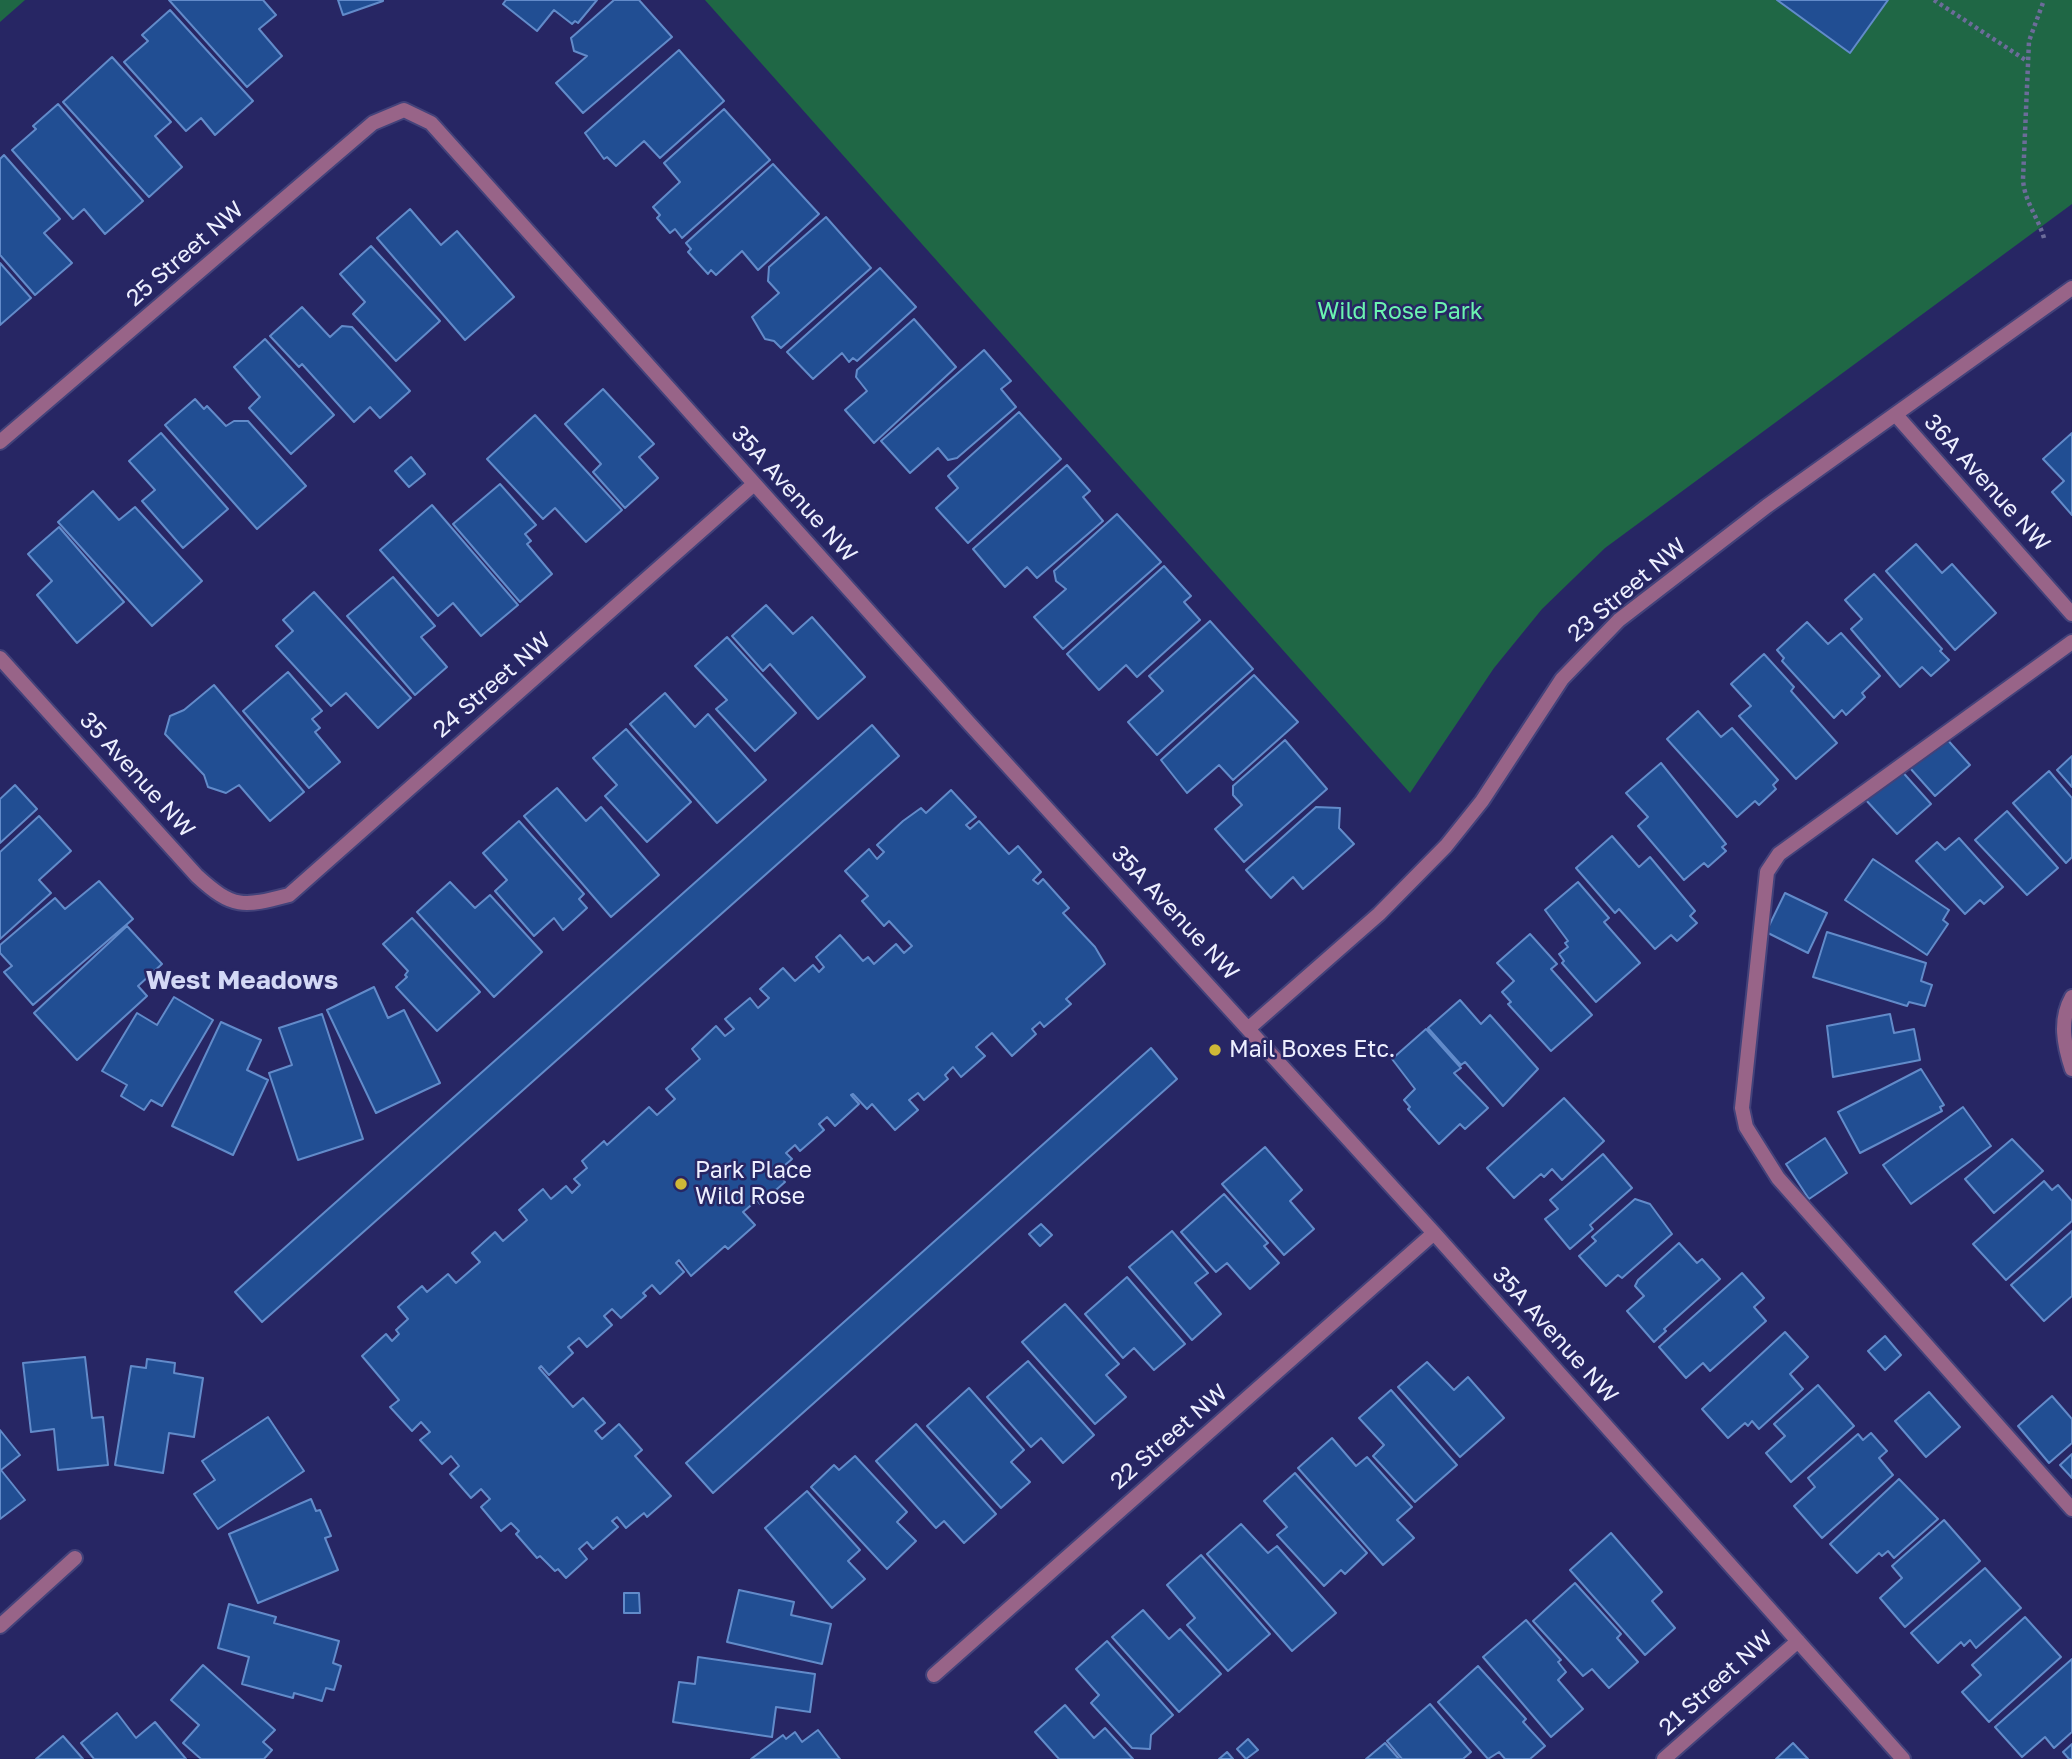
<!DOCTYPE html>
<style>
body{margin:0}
canvas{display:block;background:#272664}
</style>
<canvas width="2072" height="1759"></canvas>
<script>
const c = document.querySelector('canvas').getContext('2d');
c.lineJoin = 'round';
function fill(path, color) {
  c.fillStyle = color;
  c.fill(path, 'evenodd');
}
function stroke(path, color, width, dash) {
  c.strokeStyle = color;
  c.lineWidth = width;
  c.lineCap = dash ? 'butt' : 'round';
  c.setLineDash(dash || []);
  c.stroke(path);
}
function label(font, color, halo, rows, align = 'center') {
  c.font = font + ' "Golos Text",sans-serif';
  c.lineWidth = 5;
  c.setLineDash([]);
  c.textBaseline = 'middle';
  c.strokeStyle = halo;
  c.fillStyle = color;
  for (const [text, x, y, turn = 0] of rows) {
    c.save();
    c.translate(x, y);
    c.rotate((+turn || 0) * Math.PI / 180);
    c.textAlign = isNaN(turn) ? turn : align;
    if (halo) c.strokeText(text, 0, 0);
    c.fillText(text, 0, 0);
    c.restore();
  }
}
fill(new Path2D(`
 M0,0H25L0,22Z
 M705,0H2072V204L1605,548L1542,609L1494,668L1410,793Z`), '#1f6745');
const building = new Path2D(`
 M169,0H263L276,15L259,29L282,56L247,87Z
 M338,0H383V1L343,15Z
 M506,0H597L578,23L575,21L572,24L554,10L537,31L503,4Z
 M614,0H639L672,37L583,113L556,83L587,56L574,51L571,38Z
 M1777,0H1888L1850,53Z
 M170,10L253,101L215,135L201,118L186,131L124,62L148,41L142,35Z
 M679,50L724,101L660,158L644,141L616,166L607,157L604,159L585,133Z
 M112,57L171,122L155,136L182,167L149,197L63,102Z
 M58,104L143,201L105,234L84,209L73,219L12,150L36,129L33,126Z
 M724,109L770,160L682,238L675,229L670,233L657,218L660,215L653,207L680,182L664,163Z
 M4,155L60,219L44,233L72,263L35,295L0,255V159Z
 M773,164L819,214L758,270L742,251L716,275L711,270L708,274L688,252L691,249L686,243Z
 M410,209L441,245L457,231L514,297L465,340L377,238Z
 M826,217L871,268L781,348L774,341L765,339L752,317L779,293L768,281L769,267Z
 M371,246L440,321L396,361L353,314L365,302L340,274Z
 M0,263L31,298L0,325Z
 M880,268L916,307L857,361L853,358L849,362L842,353L813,379L787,352Z
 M302,307L330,337L342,326L352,327L410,391L380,418L370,407L354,422L302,364L299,367L270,336Z
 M914,319L956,367L874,443L845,410L867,391L856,377L857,370Z
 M265,339L334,415L291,454L249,408L260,397L234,367Z
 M984,350L1011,381L1001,389L1016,407L957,458L948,460L938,448L910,473L881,441Z
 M603,389L654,444L639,457L658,478L625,508L593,472L601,464L565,424Z
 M195,399L204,409L207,406L226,426L234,421H248L306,486L257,529L165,425Z
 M1019,412L1061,459L968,543L936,508L958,488L948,476Z
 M535,415L622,510L586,542L555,508L543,519L487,459Z
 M161,433L228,509L183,548L142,501L155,490L129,461Z
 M2072,433V515L2052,492L2064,481L2043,459Z
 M411,457L425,474L409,487L395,471Z
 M1067,465L1090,491L1083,497L1103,521L1037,578L1027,567L1005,587L973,549Z
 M500,484L536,525L525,534L531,541L527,544L552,574L520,602L453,524Z
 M93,491L119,520L135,507L202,581L152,626L58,522Z
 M432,505L518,605L481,636L453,603L438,616L380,550Z
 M1117,514L1161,562L1063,649L1034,617L1066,589L1056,581L1054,571Z
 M59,527L124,602L77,643L37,595L52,581L28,554Z
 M1916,544L1942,573L1952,564L1996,613L1955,650L1886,571Z
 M1164,566L1191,596L1184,602L1200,620L1137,677L1126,665L1099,690L1067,654Z
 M1874,574L1942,649L1940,651L1949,660L1931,676L1922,667L1900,687L1851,629L1862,619L1845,600Z
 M393,577L435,626L421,637L447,667L415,695L347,616Z
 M314,592L411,698L378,728L346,693L331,706L276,646L293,631L283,620Z
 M766,605L793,634L812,617L865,677L818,719L770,664L763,671L732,636Z
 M1210,621L1253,669L1157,755L1128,722L1163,691L1149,676Z
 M1807,622L1828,644L1841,633L1880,676L1862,693L1865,697L1846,715L1842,710L1834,718L1782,661L1784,658L1777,650Z
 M727,637L796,713L755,751L716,709L727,700L695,666Z
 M1764,654L1794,687L1791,691L1837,743L1796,779L1739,716L1751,706L1731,684Z
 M288,672L322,711L312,719L320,728L315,732L340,762L309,788L243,711Z
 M1254,675L1298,722L1233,780L1219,765L1187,793L1161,760Z
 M214,685L304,792L270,821L239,785L226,793L208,787L204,775L165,734L170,716L184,710Z
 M665,693L695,727L708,714L766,780L717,823L630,724Z
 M1698,711L1721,737L1732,728L1778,780L1773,785L1776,789L1759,805L1755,801L1737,817L1667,739Z
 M872,725L899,756L262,1322L235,1292Z
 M626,729L691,802L647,842L605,796L617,785L593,758Z
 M1945,737L1970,765L1935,796L1910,768Z
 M1285,740L1327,789L1244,862L1215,829L1242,805L1233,795V786Z
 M2072,756V787L2057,770Z
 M1661,763L1726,844L1722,847L1726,851L1708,867L1704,863L1684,880L1638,826L1648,817L1626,793Z
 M1899,768L1931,804L1897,834L1865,799Z
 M2049,771L2072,798V857L2066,863L2013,803Z
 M15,785L37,809L0,843V799Z
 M557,788L586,821L601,807L659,875L611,917L524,816Z
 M951,790L976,817L966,825L970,829L979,821L1009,854L1018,846L1041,872L1033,880L1038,884L1043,879L1069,908L1063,913L1095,947L1105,964L1066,999L1071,1004L1044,1027L1040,1022L1032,1029L1036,1034L1012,1056L992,1033L976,1047L985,1056L961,1077L953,1067L945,1075L948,1079L924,1100L918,1093L909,1100L918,1110L895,1130L872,1104L867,1109L853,1094L851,1095L859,1104L835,1126L827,1117L819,1124L824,1130L800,1151L795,1145L786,1153L792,1159L777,1172L785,1182L760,1204L757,1200L743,1212L755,1225L728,1249L725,1246L691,1276L679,1260L676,1263L684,1272L660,1294L652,1285L643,1293L646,1296L621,1318L612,1309L604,1316L612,1325L587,1347L579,1338L568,1347L573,1353L549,1375L541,1366L539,1368L573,1407L583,1398L605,1423L595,1431L602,1439L619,1424L642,1450L635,1456L671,1496L647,1517L644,1513L626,1528L617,1517L612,1521L618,1527L593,1549L587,1542L579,1549L587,1559L566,1578L558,1569L555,1571L540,1556L537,1558L516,1534L519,1531L511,1523L501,1531L481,1507L490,1499L481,1489L471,1498L450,1474L459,1466L451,1456L442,1464L420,1440L430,1432L421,1422L412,1431L390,1407L399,1400L362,1356L386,1334L392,1341L399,1334L396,1330L408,1319L398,1307L422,1286L427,1292L448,1274L456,1283L480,1262L472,1253L495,1232L503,1241L527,1220L519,1210L543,1189L551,1199L566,1186L572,1193L580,1185L574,1179L587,1168L582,1161L604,1141L607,1145L649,1107L657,1115L675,1099L666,1089L700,1059L692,1049L716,1026L725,1036L734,1029L725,1019L750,998L758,1008L769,998L760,989L783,968L795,981L813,965L819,972L824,967L816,957L840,935L863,961L868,957L874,964L896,944L904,953L912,946L889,921L884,926L862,901L868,896L845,871L869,849L877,859L884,852L877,845L903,821L921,808L926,813Z
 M1316,807L1340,808L1339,828L1354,844L1303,889L1293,877L1271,898L1246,870Z
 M2007,811L2058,868L2027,895L1975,840Z
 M39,816L71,851L39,880L51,893L0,939V852Z
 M519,821L584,894L579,899L587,908L563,930L554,918L534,936L495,891L507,880L483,853Z
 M1612,836L1639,867L1650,857L1695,911L1690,916L1697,923L1677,941L1671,935L1655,949L1619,909L1615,913L1576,868Z
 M1959,838L2003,887L1984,904L1980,900L1965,914L1916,861L1937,842L1945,850Z
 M1873,859L1949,910L1943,920L1948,924L1927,955L1845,900Z
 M99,881L133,919L33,1005L4,972L12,966L0,953V945L55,898L65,909Z
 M450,882L475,908L490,895L542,952L494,997L417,912Z
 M1578,882L1609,918L1604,922L1640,963L1596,1002L1562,963L1564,961L1559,954L1568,947L1565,943L1568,941L1545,910Z
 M1785,893L1827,913L1808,953L1766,932Z
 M412,918L480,992L437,1031L396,987L407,977L405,975L408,971L383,944Z
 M127,926L162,964L138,986L147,996L77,1060L34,1013Z
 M1827,932L1926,963L1921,981L1932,985L1925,1006L1909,1002L1907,1006L1813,977Z
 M1530,934L1557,964L1551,969L1592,1015L1551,1051L1508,1004L1511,1002L1502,992L1514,981L1497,963Z
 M374,987L388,1018L404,1010L440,1083L376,1113L327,1010Z
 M174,997L213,1020L162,1106L151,1100L144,1110L121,1096L127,1085L102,1071L137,1013L157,1025Z
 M1460,1000L1481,1024L1490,1015L1538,1069L1503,1106L1465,1062L1461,1065L1428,1028Z
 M322,1014L363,1139L298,1160L269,1073L292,1065L279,1028Z
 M1890,1014L1894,1033L1914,1029L1920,1060L1833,1077L1827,1026Z
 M221,1022L261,1040L247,1070L268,1080L233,1155L172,1126Z
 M1426,1029L1461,1068L1454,1073L1488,1108L1465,1129L1460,1124L1439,1144L1408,1109L1410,1107L1404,1100L1415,1089L1392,1059Z
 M1151,1048L1177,1079L713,1493L686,1463Z
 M1921,1069L1944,1105L1940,1107L1942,1111L1860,1153L1838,1112Z
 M1564,1098L1604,1141L1562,1180L1552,1169L1544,1177L1541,1174L1514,1198L1487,1168Z
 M1963,1107L1991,1146L1911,1204L1883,1165Z
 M1825,1138L1847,1173L1809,1199L1786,1164Z
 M2012,1139L2043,1171L1994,1213L1965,1179Z
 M1265,1147L1302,1190L1290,1201L1314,1229L1284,1255L1222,1184Z
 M1603,1154L1632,1188L1590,1225L1593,1229L1570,1249L1545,1219L1558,1209L1550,1200Z
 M2044,1181L2052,1190L2058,1185L2072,1201V1221L2006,1280L1973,1244Z
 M1224,1194L1268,1243L1264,1246L1279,1263L1250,1289L1227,1263L1216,1272L1181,1232Z
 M1635,1199L1650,1204L1672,1234L1622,1278L1618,1275L1606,1286L1579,1256L1596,1241L1592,1237Z
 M1041,1224L1052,1235L1040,1246L1029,1234Z
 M1172,1231L1208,1273L1195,1283L1221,1314L1192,1340L1129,1267Z
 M2072,1231V1296L2044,1321L2011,1285Z
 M1679,1243L1697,1263L1702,1259L1720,1279L1664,1329L1666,1331L1654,1342L1627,1311L1644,1296L1635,1286L1638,1280Z
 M1742,1273L1764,1298L1754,1307L1766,1321L1710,1371L1703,1363L1686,1378L1659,1347Z
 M1127,1277L1185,1344L1154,1370L1134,1348L1123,1358L1085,1314Z
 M1065,1304L1119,1364L1106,1375L1126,1397L1095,1424L1022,1342Z
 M1785,1332L1808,1357L1790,1374L1803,1389L1759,1429L1752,1421L1748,1426L1745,1423L1728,1438L1702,1409Z
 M1885,1336L1901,1355L1885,1370L1868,1351Z
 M85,1357L92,1418L103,1417L108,1465L58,1470L54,1429L31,1432L23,1363Z
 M147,1359L175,1363L174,1373L203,1378L194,1437L169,1433L163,1473L115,1465L131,1366L146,1368Z
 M1028,1361L1094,1435L1063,1463L1041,1438L1031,1447L987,1397Z
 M1427,1362L1454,1390L1468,1377L1504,1418L1460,1457L1398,1387Z
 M1818,1385L1854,1426L1791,1482L1766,1453L1785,1436L1774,1424Z
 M969,1388L1024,1450L1011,1462L1030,1482L1001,1508L927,1426Z
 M1391,1390L1457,1465L1415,1502L1373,1456L1384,1445L1359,1418Z
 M1929,1392L1960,1427L1926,1457L1895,1421Z
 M2052,1396L2072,1419V1443L2049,1463L2018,1426Z
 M268,1417L304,1471L218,1529L194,1494L215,1480L202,1461Z
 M916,1424L996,1514L964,1543L944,1521L936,1528L876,1461Z
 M0,1430L20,1455L1,1470L25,1500L0,1519Z
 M1871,1433L1887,1451L1879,1458L1893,1475L1822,1538L1794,1506L1815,1487L1808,1478L1858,1434L1863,1440Z
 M1332,1438L1356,1466L1367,1457L1412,1507L1397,1520L1414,1538L1383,1565L1298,1468Z
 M2072,1454V1478L2060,1465Z
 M855,1456L907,1512L897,1522L916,1541L887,1569L811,1487L834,1465L839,1470Z
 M1295,1473L1367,1553L1345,1574L1341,1570L1324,1586L1277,1535L1287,1527L1264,1501Z
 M1899,1479L1938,1519L1894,1558L1888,1551L1882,1556L1879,1553L1857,1573L1830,1544Z
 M807,1491L860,1550L848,1561L865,1579L832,1608L765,1528Z
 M311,1499L316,1511L320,1510L331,1536L325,1538L338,1570L258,1603L229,1534Z
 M1944,1520L1980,1561L1905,1627L1880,1598L1902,1578L1892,1566Z
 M1241,1524L1268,1553L1277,1546L1336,1613L1292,1651L1207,1554Z
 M1611,1533L1662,1592L1652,1601L1675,1628L1645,1655L1570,1570Z
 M1201,1555L1270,1634L1228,1671L1187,1625L1195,1618L1167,1585Z
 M1985,1568L2021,1608L1976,1648L1970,1640L1964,1646L1961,1642L1938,1663L1911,1633Z
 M1575,1583L1621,1634L1617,1638L1638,1662L1609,1688L1592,1669L1583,1676L1533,1621Z
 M739,1590L794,1602L791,1615L831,1624L822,1664L727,1642Z
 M624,1593H639L640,1613H624Z
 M229,1604L276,1617L274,1623L339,1641L333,1663L341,1666L334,1690L326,1688L322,1701L294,1693L293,1698L242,1684L249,1657L218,1648Z
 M1143,1610L1169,1639L1180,1629L1221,1674L1179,1712L1112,1637Z
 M2025,1617L2061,1657L1989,1722L1962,1692L1981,1675L1972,1665Z
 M1526,1620L1561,1660L1558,1662L1566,1672L1558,1680L1583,1709L1551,1737L1483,1657Z
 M1107,1641L1173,1715L1151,1735L1150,1749L1132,1748L1091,1703L1099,1695L1076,1669Z
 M698,1657L815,1674L810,1712L776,1707L772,1737L673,1722L679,1682L695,1684Z
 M2072,1659V1732L2054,1748L2045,1737L2022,1757L1995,1727Z
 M203,1665L275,1730L263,1742L272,1750L264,1759H201L183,1743L199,1725L171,1700Z
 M1478,1666L1526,1719L1523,1722L1545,1746L1530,1759H1505L1499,1752L1488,1759L1438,1702Z
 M1430,1704L1471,1752L1463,1759H1402L1387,1741Z
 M1065,1705L1094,1738L1105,1728L1133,1759H1059L1035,1732Z
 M117,1713L136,1738L155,1722L186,1759H94L81,1743Z
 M818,1730L840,1759H751L783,1735L786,1739L795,1732L802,1742Z
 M63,1736L83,1759H36Z
 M1248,1739L1258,1750L1246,1759L1237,1749Z
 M1385,1743L1399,1759H1366Z
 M1793,1743L1808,1759H1776Z
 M2072,1744V1759H2069L2063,1752Z
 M1227,1752L1233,1759H1219Z`);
fill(building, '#214e93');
stroke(building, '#628bca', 2);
const service = new Path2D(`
 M2072,642L1779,854L1767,872L1742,1108L1746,1127L1778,1178L2072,1509`);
const minor = new Path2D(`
 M1896,415L2072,614
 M0,442L373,123L404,110L431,123L968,722L1434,1233L1903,1759
 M0,658L197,876C233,909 243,907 289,895L754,484
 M2072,997C2059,1020 2064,1045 2072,1069
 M1249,1028L1379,914L1446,846L1482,801L1562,679L1619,620L1767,506L2072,288
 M0,1626L75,1558
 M934,1675L1434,1233
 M1664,1759L1798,1641`);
stroke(service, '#43427a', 18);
stroke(minor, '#43427a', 18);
stroke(new Path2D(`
 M1934,0L2027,61
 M2044,238C2038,217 2024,201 2023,179L2029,41L2044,0`), '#6c6c9a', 4.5, [3.5, 3.5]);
stroke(service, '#986488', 14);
stroke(minor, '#986488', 14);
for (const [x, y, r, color] of [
 [1215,1050,7,"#cfb837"],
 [681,1184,7,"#cfb837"]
]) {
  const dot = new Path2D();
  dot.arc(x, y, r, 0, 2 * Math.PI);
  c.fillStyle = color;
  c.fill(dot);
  stroke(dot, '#272664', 2.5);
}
label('23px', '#edefff', '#272664', [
 ["25 Street NW",185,254,-41],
 ["36A Avenue NW",1987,483,48],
 ["35A Avenue NW",794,494,48],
 ["23 Street NW",1627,590,-40],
 ["24 Street NW",492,685,-41],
 ["35 Avenue NW",137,775,48],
 ["35A Avenue NW",1175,913,47],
 ["35A Avenue NW",1555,1335,48],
 ["22 Street NW",1169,1437,-41],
 ["21 Street NW",1716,1683,-42]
]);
label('23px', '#6bf4b0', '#272664', [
 ["Wild Rose Park",1400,312]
]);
label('23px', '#edefff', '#272664', [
 ["Mail Boxes Etc.",1229,1050],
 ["Park Place",695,1171],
 ["Wild Rose",695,1197]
], 'left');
label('bold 26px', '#d3d8f6', '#272664', [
 ["West Meadows",242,981]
]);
</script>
